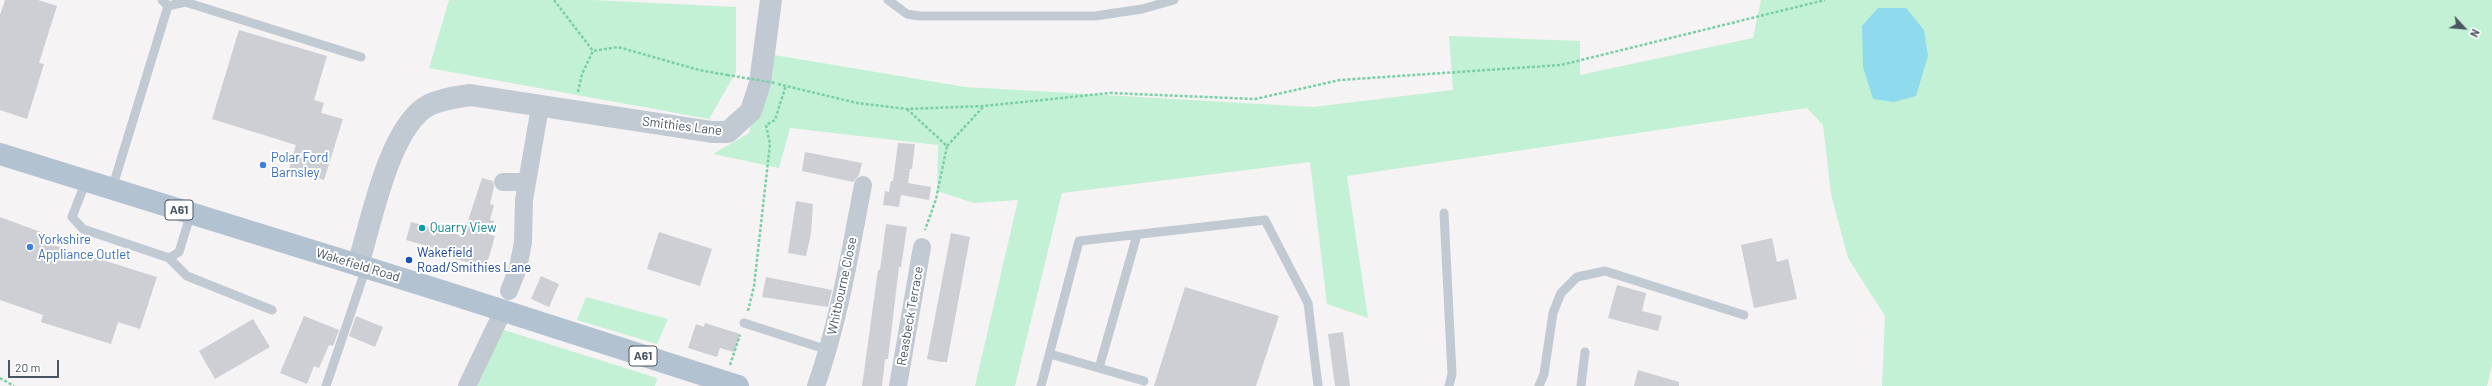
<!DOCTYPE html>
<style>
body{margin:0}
#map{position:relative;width:2492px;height:386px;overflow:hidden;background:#f5f3f3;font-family:Barlow,sans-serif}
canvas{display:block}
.north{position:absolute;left:2444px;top:8px;width:40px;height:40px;-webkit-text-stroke:3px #fff;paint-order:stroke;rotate:116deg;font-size:11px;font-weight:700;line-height:16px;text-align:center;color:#4a5661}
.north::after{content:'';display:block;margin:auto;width:14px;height:18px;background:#4a5661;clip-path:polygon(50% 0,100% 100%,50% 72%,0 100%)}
.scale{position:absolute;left:8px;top:360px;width:51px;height:18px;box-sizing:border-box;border:2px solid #4a5661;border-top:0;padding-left:5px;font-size:12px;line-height:14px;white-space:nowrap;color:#4a5661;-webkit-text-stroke:3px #fff;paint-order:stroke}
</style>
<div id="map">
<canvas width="2492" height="386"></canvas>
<div class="north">N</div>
<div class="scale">20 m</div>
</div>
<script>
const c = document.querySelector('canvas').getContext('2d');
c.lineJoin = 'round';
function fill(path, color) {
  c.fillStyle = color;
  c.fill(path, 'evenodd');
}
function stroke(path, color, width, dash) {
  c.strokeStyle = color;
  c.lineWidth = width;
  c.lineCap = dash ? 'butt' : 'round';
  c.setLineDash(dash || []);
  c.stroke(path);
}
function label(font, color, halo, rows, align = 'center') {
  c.font = font + ' Barlow,sans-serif';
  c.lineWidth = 4;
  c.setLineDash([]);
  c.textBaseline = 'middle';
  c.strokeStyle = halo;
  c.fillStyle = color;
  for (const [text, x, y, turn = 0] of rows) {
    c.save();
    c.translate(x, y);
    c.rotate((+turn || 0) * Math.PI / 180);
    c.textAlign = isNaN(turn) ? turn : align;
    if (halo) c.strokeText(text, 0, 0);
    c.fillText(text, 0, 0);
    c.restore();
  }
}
fill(new Path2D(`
 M449,0H592L736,7V72L709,119L429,68Z
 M1761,0H2492V365L2487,386H1882L1885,316L1848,258L1831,194L1823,125L1807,108L1347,176L1368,318L1327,304L1310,162L1062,193L1015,386H975L1018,200L974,203L937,191L938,145L790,128L779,168L713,154L749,133L768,54L965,87L1313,107L1453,90L1449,36L1580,41V75L1753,38Z
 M586,297L668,319L657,344L577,320Z
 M504,330L657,378L655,386H475Z`), '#c3f1d5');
fill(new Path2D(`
 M1878,8H1906L1924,30L1928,56L1916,96L1894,102L1873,99L1863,67L1862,26Z`), '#90daee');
fill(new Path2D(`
 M5,0H38L57,6L39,63L44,64L27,119L0,110V15Z
 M239,30L327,56L314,100L324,103L321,113L343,119L324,180L289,169L296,145L212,119Z
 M898,143L915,144L912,169H910L908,183L931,187L929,200L901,195L899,207L883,205L885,191L889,192L891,181H893Z
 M805,152L862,163L859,175L853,182L802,171Z
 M482,178L493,181L494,187L490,204L494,205L490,220L494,221L490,235L495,236L486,267L436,254L438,249L406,240L411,222L463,236Z
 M796,201L813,204L811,234L806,256L788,253Z
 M0,217L54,237L51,244L157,277L140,329L118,322L111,344L41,322L43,315L0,300Z
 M886,224L907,227L901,267H899L888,359H885L882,386H862L878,270H880Z
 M659,232L712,249L700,286L647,269Z
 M951,233L970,237L947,362H941L927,359Z
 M1772,238L1777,262L1788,259L1797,299L1754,308L1741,245Z
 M541,276L559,284L549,307L531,299Z
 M766,277L832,290L828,307L762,297Z
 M1617,285L1646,293L1642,311L1662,316L1658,331L1608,318Z
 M1185,287L1279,316L1256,386H1154Z
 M304,316L339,330L333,346L329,345L319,368L314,366L307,384L280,373Z
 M356,316L383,327L375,347L349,336Z
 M253,319L270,347L215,379L199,351Z
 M705,323L740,334L734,352L720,348L717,357L688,348L696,324L704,327Z
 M1343,332L1350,386H1335L1328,334Z
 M1638,370L1679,382V386H1634Z`), '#cdcfd5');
stroke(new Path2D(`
 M554,0L593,51
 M778,84L857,103L907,109L984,106L1110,93L1255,99L1340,80L1561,65L1825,0
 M578,92L582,74L593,51L618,47L699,70L727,75
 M907,109L947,146L936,199L925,230
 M947,146L984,106
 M748,311L754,286L770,144L766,125L775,120L786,85
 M730,365L740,335
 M0,378L14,386`), '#7ad0a6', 2.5, [3, 2]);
stroke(new Path2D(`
 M888,0L907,14L919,16H1095L1142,9L1174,0
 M168,6L185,2L361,57
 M86,181L72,217L83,229L169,258L179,252L191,213
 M112,189L168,6L162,0
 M1444,213L1452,374L1449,386
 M169,258L187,276L272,310
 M744,323L828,350
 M1050,354L1144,381
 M1099,368L1137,235
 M326,386L366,268
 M1041,386L1079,241L1265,220L1308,303L1318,386
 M1539,386L1544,374L1553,313L1561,293L1577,277L1605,271L1744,315
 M1581,386L1585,352`), '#c1cad2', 9);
stroke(new Path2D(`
 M503,182H527
 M509,291L518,268L523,242L524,200L540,107
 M467,386L503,311
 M816,386C839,321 850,253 863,185
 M898,386L922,247`), '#c1cad2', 18);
stroke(new Path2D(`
 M358,265C371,223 389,126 429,105C442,99 456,97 470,95L712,132H728L751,111L760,83L771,0`), '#c1cad2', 22);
stroke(new Path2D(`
 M0,154L445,292L738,386`), '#b3c2d1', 22);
stroke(new Path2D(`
 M727,75L776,83`), '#7ad0a6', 2.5, [3, 2]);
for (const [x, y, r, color] of [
 [263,165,4,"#3f7fe0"],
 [422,228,4,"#0f9aa8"],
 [30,247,4,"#3f7fe0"],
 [409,260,4,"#1a4fb4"]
]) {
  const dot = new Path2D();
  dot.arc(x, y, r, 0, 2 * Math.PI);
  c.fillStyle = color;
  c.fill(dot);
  stroke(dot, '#fff', 1.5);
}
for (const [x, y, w] of [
 [179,210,28],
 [643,356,28]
]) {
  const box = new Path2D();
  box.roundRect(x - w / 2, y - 10, w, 20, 3);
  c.fillStyle = '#fff';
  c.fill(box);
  stroke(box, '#4a5661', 1);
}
label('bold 12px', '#4a5661', null, [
 ["A61",179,210],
 ["A61",643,356]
]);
label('13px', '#4a5661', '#fff', [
 ["Smithies Lane",682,126,7],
 ["Wakefield Road",358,265,17],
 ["Whitbourne Close",842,286,-78],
 ["Reasbeck Terrace",910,316,-80]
]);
label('13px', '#366cbe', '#fff', [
 ["Polar Ford",271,158],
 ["Barnsley",271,173],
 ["Yorkshire",38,240],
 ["Appliance Outlet",38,255]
], 'left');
label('13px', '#0d838f', '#fff', [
 ["Quarry View",430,228]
], 'left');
label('13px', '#164399', '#fff', [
 ["Wakefield",417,253],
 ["Road/Smithies Lane",417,268]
], 'left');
</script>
